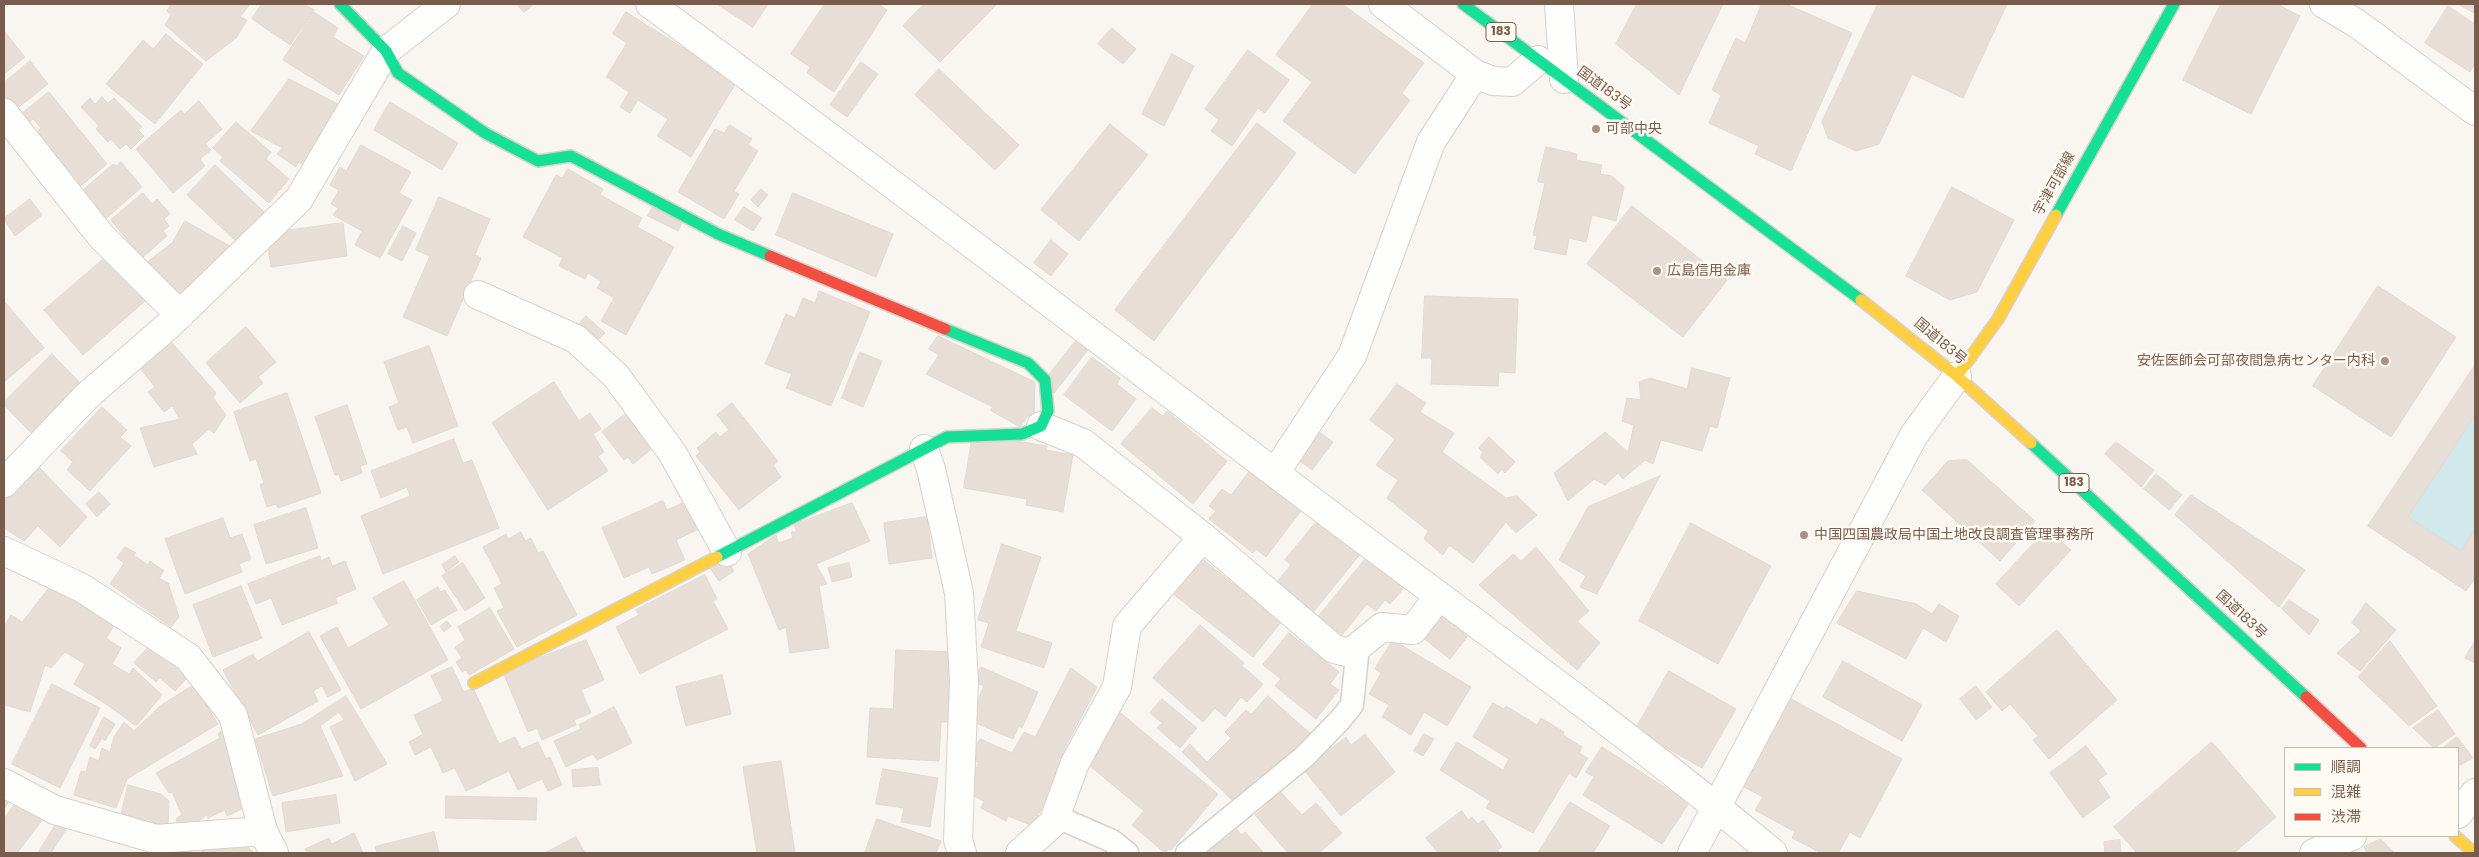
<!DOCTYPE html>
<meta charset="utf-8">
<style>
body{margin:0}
#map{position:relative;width:2479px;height:857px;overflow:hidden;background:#f9f5f0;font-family:Poppins,"Noto Sans JP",sans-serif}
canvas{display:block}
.frame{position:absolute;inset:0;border:5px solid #7a5c4d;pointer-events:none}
.legend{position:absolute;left:2284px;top:747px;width:175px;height:90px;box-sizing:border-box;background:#fffaf3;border:1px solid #cabbb1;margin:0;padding:6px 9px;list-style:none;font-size:15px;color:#7a5c4d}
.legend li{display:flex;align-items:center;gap:10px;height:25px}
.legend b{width:25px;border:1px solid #cabbb1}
</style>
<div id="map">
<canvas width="2479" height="857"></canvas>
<div class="frame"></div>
<ul class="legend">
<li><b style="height:6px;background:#16e098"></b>順調</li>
<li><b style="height:6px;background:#ffcf43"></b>混雑</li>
<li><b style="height:6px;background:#f24e42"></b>渋滞</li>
</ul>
</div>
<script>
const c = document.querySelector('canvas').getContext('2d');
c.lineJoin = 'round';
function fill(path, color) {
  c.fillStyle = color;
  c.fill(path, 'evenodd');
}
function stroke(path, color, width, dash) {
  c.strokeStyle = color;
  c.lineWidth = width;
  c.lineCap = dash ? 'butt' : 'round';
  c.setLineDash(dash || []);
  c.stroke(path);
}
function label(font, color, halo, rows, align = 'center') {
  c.font = font + ' Poppins,"Noto Sans JP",sans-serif';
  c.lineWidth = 5;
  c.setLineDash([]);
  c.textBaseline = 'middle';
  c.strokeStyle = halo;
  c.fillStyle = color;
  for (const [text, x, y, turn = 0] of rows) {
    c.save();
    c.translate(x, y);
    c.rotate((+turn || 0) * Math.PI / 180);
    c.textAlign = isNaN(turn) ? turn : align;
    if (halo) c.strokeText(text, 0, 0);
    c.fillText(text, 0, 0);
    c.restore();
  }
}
fill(new Path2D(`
 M2475,415V529L2461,551L2408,517Z`), '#d0e8ea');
const building = new Path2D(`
 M172,4H250L240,17L247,20L236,38L206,61L165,25L171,15L167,11Z
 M262,4H304L314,10L290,45L252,19Z
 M517,4H534L524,12Z
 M717,4H768L753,27Z
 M825,4H878L887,10L834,92L807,73L810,67L791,54Z
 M924,4H997L940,62L903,26Z
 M1313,4H1342L1424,63L1402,93L1410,100L1355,174L1283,121L1312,82L1276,55Z
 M1637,4H1723L1679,95L1616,44Z
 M1762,4H1786L1852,33L1791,171L1755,154L1759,146L1709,123L1721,95L1712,90L1736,38L1745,43Z
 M1878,4H2007L1963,98L1912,74L1879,144L1856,151L1828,138L1822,122Z
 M2221,4H2277L2300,16L2251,114L2183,80Z
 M2458,4H2475V13Z
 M2448,6L2475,24V63L2470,72L2425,43Z
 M314,12L338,28L333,37L364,56L339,95L283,60Z
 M626,12L699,58L703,52L739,78L691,157L657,136L668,119L638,100L630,113L620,107L629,92L606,77L627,43L613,34Z
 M1112,28L1136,49L1123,64L1098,44Z
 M4,31L25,57L4,74Z
 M166,34L203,64L155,124L106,84L143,40L153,49Z
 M1248,50L1289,80L1265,113L1258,108L1232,146L1211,131L1219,120L1205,109Z
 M1172,54L1194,66L1164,126L1142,114Z
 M30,61L48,84L14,111L4,99V83Z
 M861,62L878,74L847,117L830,105Z
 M939,69L1019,145L995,170L915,95Z
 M289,79L344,107L304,165L298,162L296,167L277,154L282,148L251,131Z
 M49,92L107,164L75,191L31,137L41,128L33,119L26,125L19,116Z
 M102,97L108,103L114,98L142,127L138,130L144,136L131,149L126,144L120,149L111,139L108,142L96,129L99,126L81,107L90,98L95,104Z
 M199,101L222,129L205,144L211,150L200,159L205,166L173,193L136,149L181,110L184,114Z
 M390,102L458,143L442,170L374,130Z
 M236,122L271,152L266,159L289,179L269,203L220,161L223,157L213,148Z
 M1257,123L1296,153L1154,341L1115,310Z
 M1110,124L1148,155L1079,241L1041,210Z
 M730,125L752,139L748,145L758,151L734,191L739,194L724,219L678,192L715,129L724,133Z
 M361,145L411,172L399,193L412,200L380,258L355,245L362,231L333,215L338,208L331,204L339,190L330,185L340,167L346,171Z
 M1546,147L1577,154L1576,160L1602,165L1600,174L1612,176L1624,187L1616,221L1592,215L1586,242L1569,238L1566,255L1534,249L1537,236L1533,235L1545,183L1538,182Z
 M121,162L142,187L101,223L77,195L113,164L116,166Z
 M215,165L264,212L253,224L257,228L241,246L187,195Z
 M568,169L603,189L600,195L642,218L637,227L674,247L626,335L601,321L614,298L597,288L601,281L588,273L585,279L559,266L563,258L523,237L556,175L562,178Z
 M1952,187L2014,220L1977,292L1950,300L1906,276Z
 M761,189L768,195L758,207L751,200Z
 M143,193L152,204L157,199L170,214L164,219L169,226L163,231L167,236L142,258L111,220Z
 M793,193L893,234L876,277L776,235Z
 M439,197L490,219L475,255L481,258L447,336L403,317L430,256L416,250Z
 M30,199L42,215L15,236L4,219Z
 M653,206L683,221L678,231L648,216Z
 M1632,206L1727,280L1683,337L1587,264Z
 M744,207L762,218L753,231L735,220Z
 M185,221L235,249L179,304L142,266L172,243Z
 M343,223L347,256L271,267L267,240L278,239V232Z
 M403,226L416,233L402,261L388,254Z
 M1051,240L1068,254L1051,276L1034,263Z
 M106,257L145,301L83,355L44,310Z
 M2378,286L2456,337L2391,437L2313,386Z
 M819,291L870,312L831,406L786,388L792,374L765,364L786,314L795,318L803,298L815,303Z
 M1425,296L1518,299L1515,373L1499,372L1498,386L1431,384L1432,358H1422Z
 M4,301L44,348L4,382Z
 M586,316L605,333L597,341L579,324Z
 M246,327L276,362L258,377L263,383L240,403L206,363Z
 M938,336L1035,382L1034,420L1029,415L1020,427L990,410L993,407L926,374L939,355L929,349Z
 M1079,337L1091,346L1054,393L1047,377Z
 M168,338L216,393L213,398L226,415L214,433L209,429L192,444L197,454L154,467L140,428L180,419L172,406L164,412L148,392L155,387L137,364Z
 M429,346L458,426L413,443L407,427L398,430L389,407L399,403L384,362Z
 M860,352L882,361L863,407L842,398Z
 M52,354L82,385L33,435L4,405V402Z
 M1092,357L1120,378L1117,384L1136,399L1112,431L1064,395Z
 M2475,365V415L2408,517L2461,551L2475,529V578L2466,591L2368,526Z
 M1692,368L1730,378L1717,428L1710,426L1702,451L1661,440L1653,464L1645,460L1623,479L1618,473L1605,485L1594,479L1568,501L1554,473L1605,432L1628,452L1634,425L1622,421L1627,398L1641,400L1639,382L1650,378L1687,389Z
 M554,382L579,421L590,413L601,429L593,434L604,452L598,456L608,471L548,510L492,423Z
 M1397,384L1426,403L1420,412L1454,433L1442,452L1506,498L1517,496L1537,515L1516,533L1506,522L1473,563L1449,545L1443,555L1424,539L1428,531L1387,498L1398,480L1376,465L1395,439L1370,420Z
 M287,393L321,493L278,508L276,504L267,507L260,485L264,483L256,459L250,461L234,412Z
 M732,403L778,461L773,465L781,477L739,510L696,456L700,452L697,448L716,432L720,437L729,430L717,415Z
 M347,405L367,464L360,466L362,473L341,481L339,474L335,475L315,417Z
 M102,407L127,430L120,437L131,446L90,491L67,470L73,462L61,451Z
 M1152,408L1163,416L1167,411L1227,461L1193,504L1121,444Z
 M632,409L659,443L633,464L628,457L624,460L602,432Z
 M1314,428L1333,442L1312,470L1293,456Z
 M1489,437L1515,462L1505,473L1502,469L1498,474L1480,457L1483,452L1479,448Z
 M454,439L463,463L472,460L499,528L383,574L361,516L410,496L407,487L381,498L371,471Z
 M972,440H1010L1047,446L1046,450L1073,455L1063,512L1026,505L1027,499L964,488Z
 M2116,442L2154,470L2141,487L2105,454Z
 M1967,460L2035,521L2000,561L1922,490L1948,461Z
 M34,462L87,517L60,547L38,526L24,541L4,528V495Z
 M1253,467L1304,507L1266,557L1256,549L1253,553L1209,519L1216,511L1209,506L1222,489L1231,495Z
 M2156,474L2182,495L2169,510L2144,489Z
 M1660,476L1597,594L1580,587L1586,576L1559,560L1588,507Z
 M99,492L110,504L97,517L86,504Z
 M2191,495L2305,570L2279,607L2175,515Z
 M663,501L667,510L687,501L699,529L676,540L685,560L652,574L649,567L624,578L602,528Z
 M852,503L870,541L816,564L827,584L819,586L829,648L790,653L786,627L779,630L748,554L776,535L778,543L793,538L791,532H797L794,525Z
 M306,508L318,548L266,564L254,525Z
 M927,517L932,558L889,564L884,523Z
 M223,518L230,538L242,534L251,559L239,564L242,572L185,594L165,539Z
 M1319,519L1361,553L1311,615L1274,585L1291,565L1285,560Z
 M1691,523L1771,566L1718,664L1639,621Z
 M2047,529L2071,550L2019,606L1996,584Z
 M521,532L525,541L531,538L538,553L543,551L577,615L517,647L497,611L504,608L494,588L502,584L483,547L506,534L508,539Z
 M1002,544L1041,557L1016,631L1052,643L1044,668L981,647L989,623L978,620Z
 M125,547L136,553L134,555L148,565L150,561L164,571L159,578L168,583L179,617L171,627L110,584L124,563L117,558Z
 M1536,547L1589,611L1577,621L1600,643L1577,670L1479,585L1513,554L1521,561Z
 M320,556L321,561L329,557L332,566L345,561L356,589L335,598L338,603L282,625L271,598L256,604L248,584Z
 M455,556L459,562L446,572L442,565Z
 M1200,557L1281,622L1253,657L1172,593Z
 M1367,557L1404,588L1390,604L1385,600L1376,611L1367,604L1342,635L1319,616Z
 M726,558L734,571L719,581L710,568Z
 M463,563L485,598L465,611L442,576Z
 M849,563L852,577L832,582L828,568Z
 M705,575L717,599L713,601L728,629L640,674L616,627L639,615L636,610Z
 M404,581L448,660L361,709L320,636L337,627L348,648L389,625L373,598Z
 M241,586L262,638L213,657L193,605Z
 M50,587L118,620L106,638L121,648L112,664L129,674L133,668L162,695L136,726L109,706L74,684L85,664L65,652L51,668L45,665L30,712L4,705V627L11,615L22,622Z
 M438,587L440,592L445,590L457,610L431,625L417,600Z
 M1857,591L1916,604L1932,614L1939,604L1959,616L1946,642L1923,628L1906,659L1837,623Z
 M2289,600L2319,620L2309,635L2282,609Z
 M2366,603L2396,630L2360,671L2337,653L2361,631L2352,623Z
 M490,608L514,649L469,675L466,670L462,672L456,662L462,658L455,647L465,640L458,627Z
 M1442,611L1470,633L1450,659L1422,637Z
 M447,621L451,626L444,632L440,627Z
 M1200,625L1244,663L1241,665L1263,684L1247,702L1241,697L1225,717L1215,708L1203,722L1153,678Z
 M2057,630L2117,700L2049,759L2033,740L2038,736L2010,704L2002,711L1986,692Z
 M309,632L341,690L328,697L322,686L313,691L318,701L258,735L223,670L253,654L257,661Z
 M1289,633L1339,672L1330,684L1339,690L1316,719L1275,686L1281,679L1263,665Z
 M586,640L604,680L581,690L591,713L574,720L576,725L542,740L537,728L528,732L503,672Z
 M1393,640L1471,687L1447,726L1424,712L1411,735L1382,717L1389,705L1369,694L1381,673L1375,669Z
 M154,641L189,676L175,691L160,678L156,682L134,663Z
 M2390,641L2437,706L2409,726L2358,677Z
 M2475,641V663L2465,658Z
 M896,650L956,652L952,722H941L939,761L867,757L870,708L893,709Z
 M1843,661L1922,705L1902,741L1823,697Z
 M452,667L464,692L473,688L499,744L515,737L521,749L538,742L546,759L550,757L562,785L548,791L542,779L518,790L509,771L466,791L455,768L443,773L431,747L415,755L409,742L423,734L414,715L443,701L431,676Z
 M981,667L1038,692L1022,728L1019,726L1013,739L969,720L984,686L974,682Z
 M1071,668L1097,687L1064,750L1057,776L1033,826L1008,816L1006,821L981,808L984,801L964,791L979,763L970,757L980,739L1012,753L1024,732L1035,737Z
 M1669,671L1736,709L1702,768L1635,730Z
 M722,675L731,714L686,726L676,687Z
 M52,684L100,708L60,788L12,764Z
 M194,685L218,724L127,779L116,808L74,795L81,771L86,772L90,757L99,761L102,748L110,752L114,737L124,722L134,731L160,706Z
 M1976,686L1992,707L1976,720L1960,699Z
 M346,696L387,764L355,781L330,727L344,720L339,712L320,726L343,776L273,796L255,739L302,724Z
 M1268,696L1312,735L1266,782L1259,776L1234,802L1182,752L1190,744L1207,762L1231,738L1225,732L1246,710L1251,714Z
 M1162,699L1197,728L1180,748L1157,728L1162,723L1150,713Z
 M1791,699L1902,759L1860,838L1850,832L1838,853H1821L1792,838L1795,832L1755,810L1763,797L1744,787Z
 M1493,703L1504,709L1506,706L1537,725L1541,718L1564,732L1563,735L1582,747L1579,753L1588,758L1576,778L1569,773L1533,833L1486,808L1490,801L1440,770L1457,742L1503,770L1509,759L1473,737Z
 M1111,705L1218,794L1171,850L1169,849L1165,853L1132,825L1144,811L1083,760Z
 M614,707L632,743L597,760L593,754L566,767L554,741L581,729L579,725Z
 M2438,710L2455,734L2434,748L2413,728Z
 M104,717L115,724L105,741L102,738L95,749L90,746Z
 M225,727L252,804L227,816L225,810L208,818L207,815L191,826L176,827L177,818L182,815L172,792L169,793L156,773L220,738L218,734Z
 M1365,734L1395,772L1341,816L1304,770L1346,737L1351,745Z
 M1424,734L1434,739L1423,756L1414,751Z
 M2457,737L2473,758L2458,766V748H2443Z
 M2212,742L2276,817L2234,853H2137L2114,827Z
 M2086,746L2107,774L2098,780L2110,797L2083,818L2050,773Z
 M1602,747L1689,803L1662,844L1583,795L1594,777L1586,772Z
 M781,761L795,853H757L743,767Z
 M598,768L600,785L573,787L572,770Z
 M883,769L938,778L930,827L901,822L904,808L876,804Z
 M128,785L161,794L169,801L168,827L121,817Z
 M1277,788L1302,815L1316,803L1342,833L1319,853H1288L1255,815L1269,803L1265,799Z
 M336,795L340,823L286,832L282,803Z
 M446,796L537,798L536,820L446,818Z
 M4,797L9,801L4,809Z
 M18,800L43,819L17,853H4V819Z
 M1570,802L1610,826L1593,853H1538Z
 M1462,811L1468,820L1472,817L1478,824L1483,820L1502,847L1497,850L1500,853H1438L1426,838Z
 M60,818L70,823L51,853H38Z
 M877,819L941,841L936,853H865Z
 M1236,829L1242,835L1245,832L1264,853H1199L1220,834L1224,840Z
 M434,832L439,853H377L375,847Z
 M354,833L363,853H307L305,849L329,838L331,844Z
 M576,837L585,853H545Z
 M2381,839L2394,853H2367L2364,847Z
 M230,840L238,848L244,843L254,853H200L213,841L221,849Z
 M2120,840L2121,853H2105L2104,842Z
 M181,841L193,853H173Z`);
fill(building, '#e6ded7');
stroke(building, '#e2d8d2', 1);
const lane = new Path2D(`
 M1055,816L1112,841L1127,853
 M1187,853L1304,757L1340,720L1352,705L1358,646`);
const street = new Path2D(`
 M650,4C872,167 1091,334 1312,501C1466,617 1624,730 1773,853
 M1383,4L1475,74L1493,81L1512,82L1538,60
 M1559,4L1564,79
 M2324,4L2356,23L2475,111
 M4,113L101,236L180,315
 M478,295L576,339L616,376L673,454L727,552
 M1041,426L1083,443L1203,537L1334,649L1350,653L1382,627L1413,630L1439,596
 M924,449L931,469L959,593L964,681L958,840L962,853
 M1275,473L1352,356L1431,142L1475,74
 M4,483L88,395L169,325L299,199L386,51L446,4
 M4,551L82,588L188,657L233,715L263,831L274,853
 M4,783L55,810L156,839L263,831
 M2458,814L2475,793
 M1020,853L1053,823L1075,763L1117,687L1127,626L1203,537
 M1692,853L1914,435L1957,376
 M2314,853L2352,836`);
const fast = new Path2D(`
 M340,4L386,51L398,73L485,133L538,161L571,156L718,234L770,256
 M1463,4L1861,300
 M2056,215L2174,4
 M2031,443L2306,697
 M717,557L947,437L1022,434L1041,426L1048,411L1045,380L1028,363L945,329`);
const slow = new Path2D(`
 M1861,300L1957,376L2031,443
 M1957,376L1998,319L2056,215
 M474,683L717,557
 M2455,836L2474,853`);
const jam = new Path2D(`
 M770,256L945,329
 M2306,697L2361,748`);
stroke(lane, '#d7d1cb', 25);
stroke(street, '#d7d1cb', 30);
stroke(fast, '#d9d2cb', 14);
stroke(slow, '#d9d2cb', 14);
stroke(jam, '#d9d2cb', 14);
stroke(lane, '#fefefd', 22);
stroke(street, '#fefefd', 28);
stroke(fast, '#16e098', 11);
stroke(slow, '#ffcf43', 11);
stroke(jam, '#f24e42', 11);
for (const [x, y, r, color] of [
 [1596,129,5,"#a69286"],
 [1657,271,5,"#a69286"],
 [2385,361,5,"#a69286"],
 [1804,535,5,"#a69286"]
]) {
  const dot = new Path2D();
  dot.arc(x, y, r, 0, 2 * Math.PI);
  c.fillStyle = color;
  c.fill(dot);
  stroke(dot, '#fffaf3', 2);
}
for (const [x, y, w] of [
 [1501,32,30],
 [2074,483,30]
]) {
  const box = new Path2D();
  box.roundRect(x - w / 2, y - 9.5, w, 19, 4);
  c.fillStyle = '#fffaf3';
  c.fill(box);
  stroke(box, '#7a5c4d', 1);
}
label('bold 12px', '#7a5c4d', null, [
 ["183",1501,32],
 ["183",2074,483]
]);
label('14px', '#7a5c4d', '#fffaf3', [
 ["国道183号",1604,89,36],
 ["宇津可部線",2055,184,-61],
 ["国道183号",1940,342,40],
 ["国道183号",2241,615,43]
]);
label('14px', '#7a5c4d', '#fffaf3', [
 ["可部中央",1606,129],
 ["広島信用金庫",1667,271],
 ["安佐医師会可部夜間急病センター内科",2375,361,"right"],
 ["中国四国農政局中国土地改良調査管理事務所",1814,535]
], 'left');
</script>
